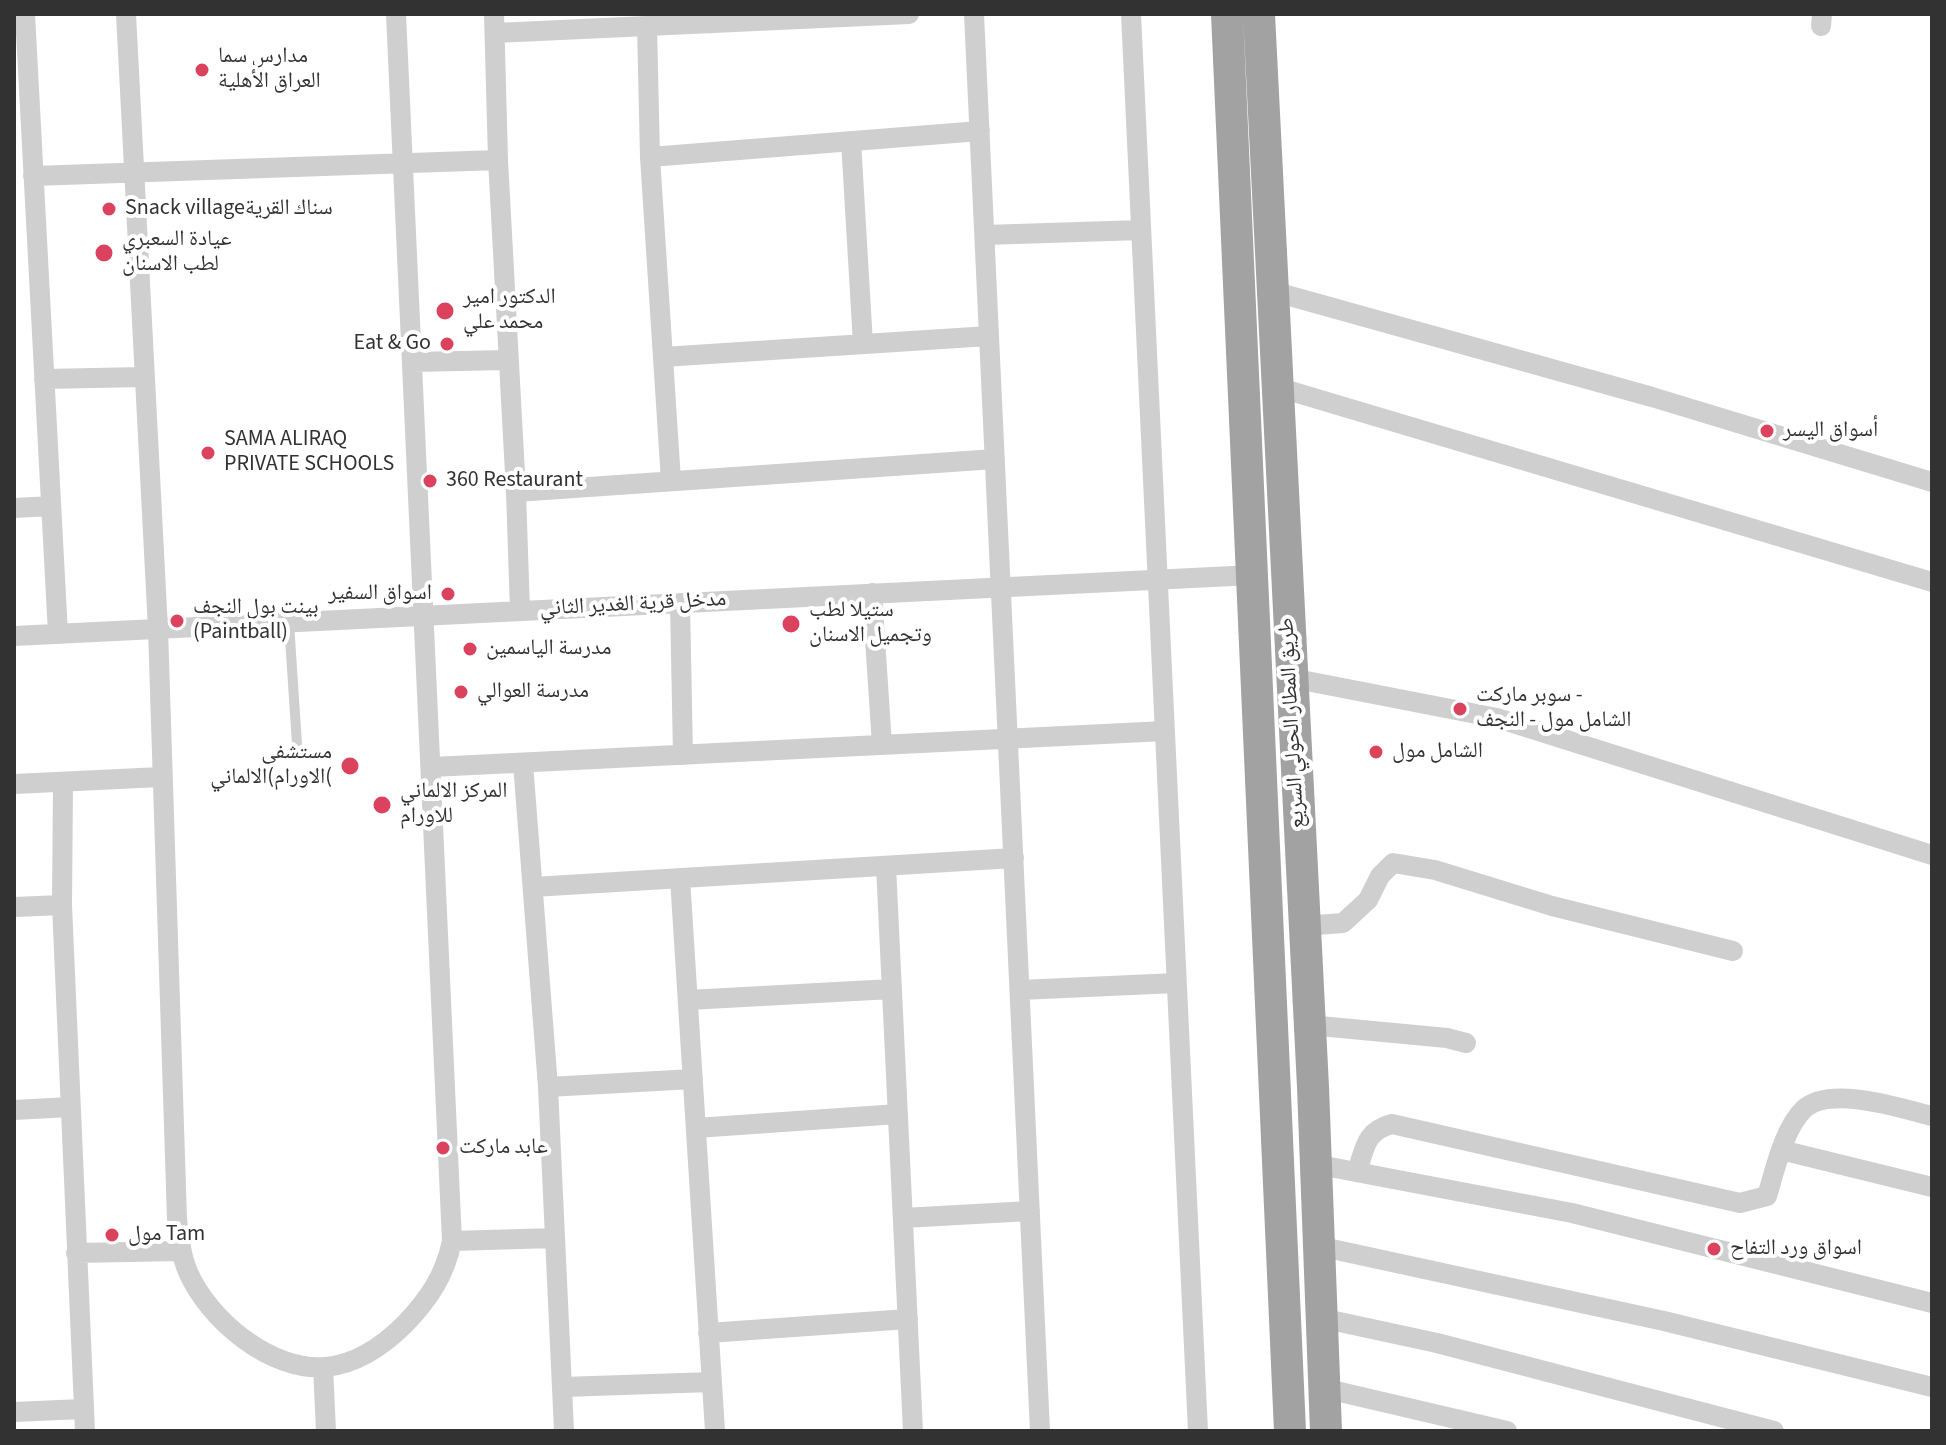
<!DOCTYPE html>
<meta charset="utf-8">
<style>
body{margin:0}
#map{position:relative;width:1946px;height:1445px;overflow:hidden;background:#fff;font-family:"Source Sans 3",sans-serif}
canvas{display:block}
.frame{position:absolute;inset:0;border:16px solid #323232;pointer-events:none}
</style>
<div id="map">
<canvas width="1946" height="1445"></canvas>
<div class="frame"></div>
</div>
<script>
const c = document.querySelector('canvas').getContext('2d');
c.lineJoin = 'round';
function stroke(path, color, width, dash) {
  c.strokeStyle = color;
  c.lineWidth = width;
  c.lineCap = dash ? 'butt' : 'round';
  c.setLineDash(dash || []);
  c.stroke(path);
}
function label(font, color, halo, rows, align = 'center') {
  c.font = font + ' "Source Sans 3","Noto Naskh Arabic",sans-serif';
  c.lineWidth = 8;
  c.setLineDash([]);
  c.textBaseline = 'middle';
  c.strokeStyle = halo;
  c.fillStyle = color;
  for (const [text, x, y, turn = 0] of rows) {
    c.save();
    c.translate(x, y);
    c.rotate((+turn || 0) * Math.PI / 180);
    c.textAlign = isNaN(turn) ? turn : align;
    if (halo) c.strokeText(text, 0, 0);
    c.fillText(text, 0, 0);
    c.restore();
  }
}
stroke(new Path2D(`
 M289,623L297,744`), '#cfcfcf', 10);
stroke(new Path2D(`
 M25,14L58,634
 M126,14L158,629L177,1219C179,1237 181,1255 188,1272C209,1320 271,1372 326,1367C356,1364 384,1345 405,1324C429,1299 445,1275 452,1241L396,14
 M494,14L498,160L516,492L520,611
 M974,14L1040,1431
 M1131,14L1198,1431
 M647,26L650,157L671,481
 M1821,26L1822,14
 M495,33L909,14
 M851,141L863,344
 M650,157L980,131
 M33,176L498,160
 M985,235L1141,230
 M1272,291L1652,397L1932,482
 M663,357L989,336
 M413,362L507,360
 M44,379L144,377
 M1277,387L1932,582
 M516,492L995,459
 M14,508L51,506
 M872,593L882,745
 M680,603L683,755
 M14,636L1253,575
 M1291,678L1497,718L1932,855
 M523,763L548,1087L564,1431
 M432,767L1165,731
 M63,782L62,905L85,1431
 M14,784L161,777
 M886,866L913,1431
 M680,878L715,1431
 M533,887L1014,858
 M14,907L62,905
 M1303,926L1343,923L1368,900L1380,876L1393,863L1435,870L1552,906L1733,951
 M1020,990L1176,983
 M688,1000L892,989
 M1309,1025L1447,1038L1466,1043
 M548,1087L693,1079
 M14,1110L70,1107
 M696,1128L898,1114
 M1781,1150L1932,1187
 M1314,1164L1572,1213L1932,1303
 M1357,1172C1365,1148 1365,1131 1392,1124L1740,1203L1767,1196C1775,1170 1784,1128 1804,1109C1830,1085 1900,1108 1932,1116
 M903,1218L1030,1211
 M452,1241L555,1238
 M1318,1246L1664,1321L1932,1387
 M76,1253L181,1251
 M1321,1318L1437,1343L1774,1431
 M708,1333L908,1319
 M323,1367L326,1431
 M563,1387L712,1382
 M1323,1388L1507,1431
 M14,1412L83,1409`), '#cfcfcf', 20);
stroke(new Path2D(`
 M1227,14L1290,1431
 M1259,14L1313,1087L1326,1431`), '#a2a2a2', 32);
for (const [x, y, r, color] of [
 [202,70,8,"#da425e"],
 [109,209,8,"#da425e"],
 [104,253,10,"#da425e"],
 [445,311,10,"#da425e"],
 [447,344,8,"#da425e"],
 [1767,431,8,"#da425e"],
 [208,453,8,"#da425e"],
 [430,481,8,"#da425e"],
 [448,594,8,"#da425e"],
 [177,621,8,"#da425e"],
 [791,624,10,"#da425e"],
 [470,649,8,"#da425e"],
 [461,692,8,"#da425e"],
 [1460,709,8,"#da425e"],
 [1376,752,8,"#da425e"],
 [350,766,10,"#da425e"],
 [382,805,10,"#da425e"],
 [443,1148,8,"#da425e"],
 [112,1235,8,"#da425e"],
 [1714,1249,8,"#da425e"]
]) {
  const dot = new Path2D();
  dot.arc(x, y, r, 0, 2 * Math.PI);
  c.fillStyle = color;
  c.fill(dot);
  stroke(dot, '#fff', 3);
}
label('22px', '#323232', '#fff', [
 ["مدارس سما",218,57],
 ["العراق الأهلية",218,82],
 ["Snack villageسناك القرية",125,209],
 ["عيادة السعبري",122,240],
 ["لطب الاسنان",122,265],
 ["الدكتور امير",463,298],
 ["محمد علي",463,323],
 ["Eat & Go",431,344,"right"],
 ["أسواق اليسر",1783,431],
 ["SAMA ALIRAQ",224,440],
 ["PRIVATE SCHOOLS",224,465],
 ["360 Restaurant",446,481],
 ["اسواق السفير",432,594,"right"],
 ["بينت بول النجف",193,608],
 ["(Paintball)",193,633],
 ["ستيلا لطب",809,611],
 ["وتجميل الاسنان",809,636],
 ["مدرسة الياسمين",486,649],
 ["مدرسة العوالي",477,692],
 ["سوبر ماركت -",1476,696],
 ["الشامل مول - النجف",1476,721],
 ["الشامل مول",1392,752],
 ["مستشفى",332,753,"right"],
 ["الاورام)الالماني(",332,778,"right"],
 ["المركز الالماني",400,792],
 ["للاورام",400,817],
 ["عابد ماركت",459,1148],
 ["مول Tam",128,1235],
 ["اسواق ورد التفاح",1730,1249]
], 'left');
label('22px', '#323232', '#fff', [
 ["مدخل قرية الغدير الثاني",633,605,-3],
 ["طريق المطار الحولي السريع",1293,723,-93]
]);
</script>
